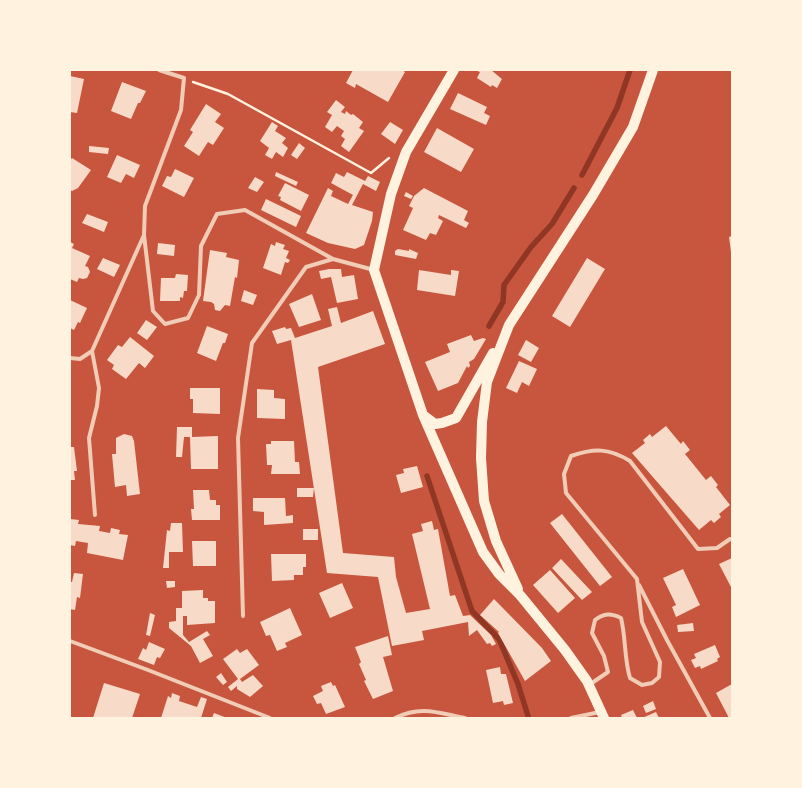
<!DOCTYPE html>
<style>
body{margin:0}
#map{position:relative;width:802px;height:788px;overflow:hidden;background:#c8553d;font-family:"DejaVu Sans",sans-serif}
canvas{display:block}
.frame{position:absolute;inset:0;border:71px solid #fff3e0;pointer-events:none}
</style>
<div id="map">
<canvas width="802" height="788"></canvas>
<div class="frame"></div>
</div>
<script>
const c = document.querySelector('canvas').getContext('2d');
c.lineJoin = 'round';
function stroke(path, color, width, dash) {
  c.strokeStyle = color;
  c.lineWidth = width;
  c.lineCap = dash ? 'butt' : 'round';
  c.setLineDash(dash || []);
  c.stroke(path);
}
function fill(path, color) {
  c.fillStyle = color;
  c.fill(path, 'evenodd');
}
stroke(new Path2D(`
 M582,175L617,108L630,70
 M489,326L503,302L504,285L531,247L552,224L574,188
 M427,476L472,611L499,639L518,684L528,716`), '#8f3625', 5.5);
fill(new Path2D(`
 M353,70H402L405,72L388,102L356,84L355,88L346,83Z
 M475,70H491L502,79L497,88L492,85L491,87L477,78L480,72Z
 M70,76L84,79L77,113L70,112Z
 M122,82L146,91L140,103H138L131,119L111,111Z
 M458,93L487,107L484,113L490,116L486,125L450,109Z
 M336,100L345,107L341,112L345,114L346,111L351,115L353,114L363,122L359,128L364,131L349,152L341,146L345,139L341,136L344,131L337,126L332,132L325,127L332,115L327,112Z
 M206,104L221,114L215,122L224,128L213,145L208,142L199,156L184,146L193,132L190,130Z
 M272,122L278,126L275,131L286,138L282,143L288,148L283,157L276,152L272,159L265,155L269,148L260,141Z
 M390,122L403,130L395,144L381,134Z
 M437,128L474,149L461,172L424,152Z
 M299,143L305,148L297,159L291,155Z
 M89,146L109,148L108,154L89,152Z
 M117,155L140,165L134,178L126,174L121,183L107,177Z
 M72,158L91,170L78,188L72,191L70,190V161Z
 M175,169L194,178L184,197L162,186L167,176L171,177Z
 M276,172L298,182L296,186L275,176Z
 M347,172L365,181L368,176L380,182L376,191L363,184L352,205L373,212L372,221L364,245L355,249L328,243L306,233L328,188L333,191L331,196L348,204L353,195L331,183L336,173L344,177Z
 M255,177L264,182L257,192L248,188Z
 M285,183L309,195L301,211L280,200L281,197L278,196Z
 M424,188L468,211L464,220L469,223L466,228L439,215L438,218L443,221L436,235L430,233L426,240L403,230L413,208L409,206L414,196Z
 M406,192L413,196L411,199L404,196Z
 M266,199L301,216L296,227L261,210Z
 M87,214L108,222L104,232L82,223Z
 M732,236V252H731L729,237Z
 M70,242L74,244L72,248L90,256L85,266L88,267L90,272L87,278L83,279L79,278L77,282L70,279L71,249Z
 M276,242L285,245L283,249L289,251L286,258L290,260L288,263L285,262L281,275L263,268L271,244L275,246Z
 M158,243L175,245L174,256L157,254Z
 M398,249L409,251V249L418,253L416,259L395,255V251Z
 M210,250L227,253L226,257L239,260L237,278L235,277L230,306L225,305L220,311L215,310L214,304L211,302L203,301Z
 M103,258L120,265L114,277L97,269Z
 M587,258L605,269L570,327L552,316Z
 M329,269H341L342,277L354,275L358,299L337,303L331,277L321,279L319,271Z
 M419,270L451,275V270L459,271L455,296L417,290Z
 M176,274L188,275L187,291H184L183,298L180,297V301H160L161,278H175Z
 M244,290L257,295L253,305L241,301Z
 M312,294L321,320L299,327L289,304Z
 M70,300L87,308L80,323L78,322L74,330L70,328Z
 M337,307L341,323L373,311L385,344L318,367L343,553L394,557L396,577L406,613L430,609L412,534L423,531L421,524L432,521L434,530L438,529L450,596L455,595L463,616L470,615L491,635L496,644L492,646L490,643L487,644L477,630L469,636L468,622L422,631L424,640L392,646L378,577L327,573L291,340L277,344L272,331L285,327L286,329L291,328L295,338L332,326L328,309Z
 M146,320L157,327L147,340L137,333Z
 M207,326L228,334L225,343H223L216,361L197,353Z
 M471,335L474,341L483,338L486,339L474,359L469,362L470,366L468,368L467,366L458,383L438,391L425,362L450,352L447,344Z
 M130,337L154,356L145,368L139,363L126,379L112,369L114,365L107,360L118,345L122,347Z
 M526,340L539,348L531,362L518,355Z
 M519,361L537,369L529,386L522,382L517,393L506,388Z
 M190,388H220V414L193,413V399H190Z
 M257,389L274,390V398L285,399V419L257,418Z
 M666,426L681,444L683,441L690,450L685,454L706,480L711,476L718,485L716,487L730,505L719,514L721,517L714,523L711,520L699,530L632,453L645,443L643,440L650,434L652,437Z
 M177,427H192V437L218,436V469H191L190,437H184L182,457H176Z
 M124,434L132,436L134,441L140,494L127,496L126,485L115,487L112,454H116V438Z
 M271,441H294L295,462H299L300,474H271L272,465H267L266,444H271Z
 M70,447H74L77,471H74L75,480H70Z
 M417,466L423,487L401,493L396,475L404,473L403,469Z
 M297,488H314L313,497H297Z
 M193,490H209L210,500H216V505H220V520H192L191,509H194Z
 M253,498H285L286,516L293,515V523L264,525V512L253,511Z
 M562,514L612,577L600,586L550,523Z
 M70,519L79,520L78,524L100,526L99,531L110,533L111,528L120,530L119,534L128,535L123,560L87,553L88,543L76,541L75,546L70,545Z
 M171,523H182L183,552H169V568H163L167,530L170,531Z
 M303,529H318V540H303Z
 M192,541H216V566H193Z
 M271,554H306V567H303V575H294V580L272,581Z
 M732,558V589L719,564Z
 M561,559L592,592L582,600L552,568Z
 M683,569L700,605L676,617L672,607L676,605L663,578Z
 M550,570L575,598L558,613L533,585Z
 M74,573L83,574L80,598L77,597L75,610L70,609V582H72Z
 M166,581H175V587L167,588Z
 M342,583L353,608L330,618L319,593Z
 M203,590V598H208V601H215V623L187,625V616H183V635L189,642L207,631L210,635L203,639L213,656L200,663L191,646L169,628V622L176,621V608H182V591Z
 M494,599L542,648L551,661L525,681L498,633L499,632L480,615Z
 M290,608L302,635L285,643L287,647L277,651L270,635L266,636L260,622Z
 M150,613L155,615L150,636L146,635Z
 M693,623L694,631L678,632L677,625Z
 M388,636L392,655L383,657L393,691L373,699L364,681L366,680L359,664L361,662L355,647Z
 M149,642L165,649L160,658L157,657L154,665L138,659L143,648L146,650Z
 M715,645L720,657L717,659L718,661L701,669L700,666L695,668L691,660L696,658L694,654Z
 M237,649L240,653L247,649L259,665L240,679L242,682L253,675L263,686L250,697L237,689V686L231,691L228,687L238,679L223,659Z
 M500,667L501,674H506L513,703L504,705L503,701L493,703L486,670Z
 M221,673L227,682L223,685L216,677Z
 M331,682L333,686L335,685L345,707L326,714L321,703L317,704L313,696L323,691L321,686Z
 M104,683L140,694L132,718H93Z
 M732,684V717L729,718L716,693Z
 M172,693L180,696L179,701L197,707L201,697L207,699L201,718H161L168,696L171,698Z
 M653,701L656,709L646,713L643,706Z
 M633,710L637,718H622L621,715Z
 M656,712L659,718H642Z
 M214,713L227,718H212Z`), '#f7dbc8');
stroke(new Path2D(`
 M193,82L228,94L371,173L389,158`), '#fff3e0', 2.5);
stroke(new Path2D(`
 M159,70L184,78L181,110L145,206L144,235L153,311L165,324L188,318L199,295L201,246L217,214L245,210L333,259L374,270
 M92,351L99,388L97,406L89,438L95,515
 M70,358L80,359L92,351L144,235
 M639,585L667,640L710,718
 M243,616L238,438L252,343L306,267L333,259
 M70,641L148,670L270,718
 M589,685L608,672L604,656L592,633L595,620C604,613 611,613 621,618C626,638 624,658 630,678L642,685L652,683L659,677L660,662L642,622L637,579L566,493L564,474L571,456C594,448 609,448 630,461L698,549L717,548L730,539
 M395,718C421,705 439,713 465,718
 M571,718L600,712`), '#f1ccb7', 4);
stroke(new Path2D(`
 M454,70L406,152L391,194L374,270L423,415L483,552L499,574L520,595L565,650L587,681L604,718
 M423,415L435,424L442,423L456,418L493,353
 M518,589L496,541L484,501L481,458L482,422L487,382L509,325L593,195L633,127L653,70`), '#fff3e0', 10);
</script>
